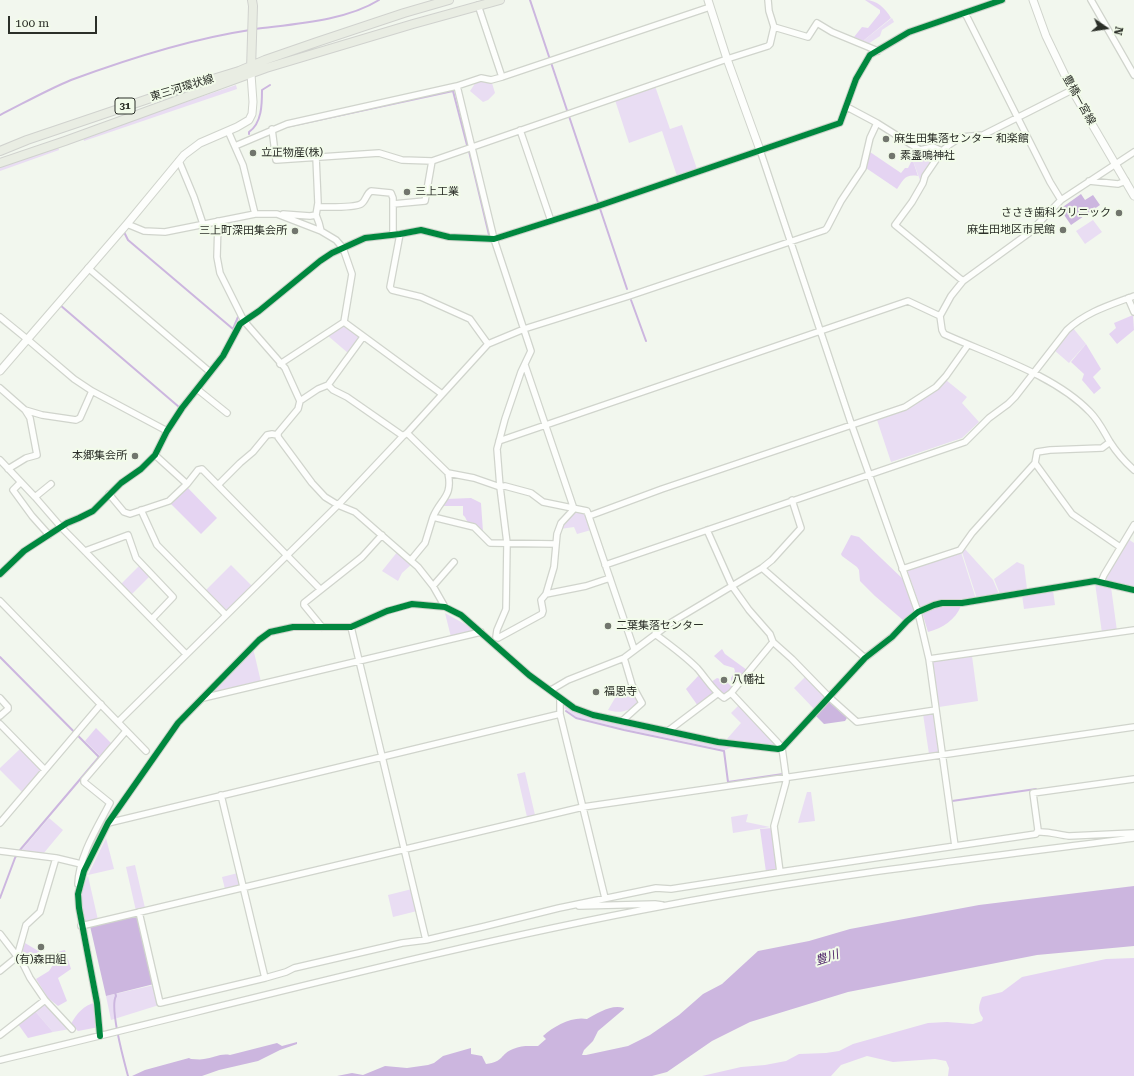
<!DOCTYPE html>
<meta charset="utf-8">
<style>
body{margin:0}
#map{position:relative;width:1134px;height:1076px;overflow:hidden;background:#f2f7ee;font-family:"Roboto Serif",serif}
canvas{display:block}
.north{position:absolute;left:1086px;top:8px;width:40px;height:40px;-webkit-text-stroke:3px #f2fbea;paint-order:stroke;rotate:103deg;font-size:11px;font-weight:700;line-height:16px;text-align:center;color:#2b2f28}
.north::after{content:'';display:block;margin:auto;width:14px;height:18px;background:#2b2f28;clip-path:polygon(50% 0,100% 100%,50% 72%,0 100%)}
.scale{position:absolute;left:8px;top:16px;width:89px;height:18px;box-sizing:border-box;border:2px solid #2b2f28;border-top:0;padding-left:5px;font-size:12px;line-height:14px;white-space:nowrap;color:#2b2f28;-webkit-text-stroke:3px #f2fbea;paint-order:stroke}
</style>
<div id="map">
<canvas width="1134" height="1076"></canvas>
<div class="north">N</div>
<div class="scale">100 m</div>
</div>
<script>
const c = document.querySelector('canvas').getContext('2d');
c.lineJoin = 'round';
function fill(path, color) {
  c.fillStyle = color;
  c.fill(path, 'evenodd');
}
function stroke(path, color, width, dash) {
  c.strokeStyle = color;
  c.lineWidth = width;
  c.lineCap = dash ? 'butt' : 'round';
  c.setLineDash(dash || []);
  c.stroke(path);
}
function label(font, color, halo, rows, align = 'center') {
  c.font = font + ' "Roboto Serif","Noto Sans JP",serif';
  c.lineWidth = 4;
  c.setLineDash([]);
  c.textBaseline = 'middle';
  c.strokeStyle = halo;
  c.fillStyle = color;
  for (const [text, x, y, turn = 0] of rows) {
    c.save();
    c.translate(x, y);
    c.rotate((+turn || 0) * Math.PI / 180);
    c.textAlign = isNaN(turn) ? turn : align;
    if (halo) c.strokeText(text, 0, 0);
    c.fillText(text, 0, 0);
    c.restore();
  }
}
fill(new Path2D(`
 M892,18L894,22L882,30L880,36L868,44L863,41Z
 M480,80L492,83L495,93L488,100L483,102L470,91L476,82Z
 M236,85L237,89L84,141L83,137Z
 M655,86L670,129L682,125L697,169L677,176L662,131L629,143L615,100Z
 M58,146L59,150L0,171V167Z
 M919,151H939L922,181L920,180L913,161Z
 M1093,220L1102,232L1085,244L1076,231Z
 M344,325L358,336L359,338L348,353L327,335Z
 M1073,328L1086,344L1069,363L1054,350Z
 M946,380L967,397L962,403L979,422L962,438L891,462L877,420L908,409L938,389Z
 M577,511C588,513 588,521 591,530L577,534L574,527L560,529L561,526Z
 M1128,539L1134,543V588L1107,581L1106,577Z
 M965,549L993,580L999,594L977,599L962,552Z
 M398,551L412,564L402,573L398,581L382,571Z
 M961,552L976,599L963,601L957,599L934,601L920,607L907,570Z
 M1017,562L1024,565L1027,589L1000,594L994,579Z
 M140,565L150,576L131,595L121,584Z
 M231,565L252,586L225,612L205,591Z
 M1095,583L1111,587L1117,631L1102,633Z
 M1053,590L1055,605L1024,609L1022,595Z
 M445,613L470,627L472,632L451,637Z
 M253,648L261,682L208,695Z
 M972,656L978,701L939,707L932,662Z
 M805,677L826,697L814,709L794,688Z
 M630,688L638,704C629,711 620,714 608,710L615,698Z
 M567,705L573,710L737,745L725,750L624,729L576,717L564,708Z
 M739,705L778,746L726,740L741,723L731,713Z
 M934,712L940,752L929,754L923,714Z
 M20,749L41,771L23,793L0,770V768Z
 M525,772L535,815L527,817L517,774Z
 M807,792H811L815,821L798,823Z
 M748,814L746,822L770,827L733,833L731,817Z
 M49,818L63,830L43,854L21,851Z
 M106,838L114,869L88,875Z
 M135,865L145,908L136,911L126,867Z
 M238,873L241,885L225,889L222,877Z
 M88,876L98,920L87,922L83,920C80,905 80,890 88,876Z
 M412,889L417,911L393,917L388,895Z
 M154,985L159,1005L111,1020L106,996Z
 M45,1003L70,1029L53,1032L35,1011Z`), '#e9ddf3');
fill(new Path2D(`
 M865,0C877,0 885,8 891,18L863,41L854,37L862,27L868,28L880,13V10Z
 M870,152L901,173L905,168H908L911,162L909,159L912,152L917,154L913,161L918,176C905,174 904,179 897,189L866,168Z
 M1133,315L1134,330L1117,344L1109,334L1116,328L1114,323Z
 M1086,344L1101,369L1093,377L1101,388L1094,394L1082,380L1084,374L1071,362Z
 M187,487L217,518L201,534L170,503Z
 M471,498L481,503L483,532L474,525L468,523L465,517L463,515V506H440L446,499Z
 M851,535L859,537L905,581L915,609V612L904,621L875,596L860,581L859,570L857,567L842,556L841,554Z
 M943,604L961,606C955,620 943,628 928,632L922,612Z
 M722,649L725,654L747,670L736,683H734L731,681V678L735,671L734,668L724,665L714,656Z
 M700,674L715,694L698,706L686,689Z
 M717,678L726,681L732,687L726,693H718L711,682Z
 M96,728L112,744L101,757L85,741Z
 M772,828L778,870L766,872L760,829Z
 M25,943L45,955L65,950L71,969L58,978L67,1001L58,1006L48,998L36,979L49,971L57,959L56,956L38,961L37,959L26,962L21,956Z
 M1134,958V1076H948L949,1068L946,1061L935,1059L893,1062L867,1056L841,1065L831,1076H702L741,1067L765,1065L786,1061L799,1054L826,1053L839,1051L853,1044L928,1023L947,1022L973,1024L982,1021L983,1018C977,1010 979,1005 982,997L1002,992L1022,977L1106,959Z
 M96,1002L99,1027L78,1031L71,1024C77,1013 83,1006 96,1002Z
 M35,1011L53,1032L28,1038L18,1024Z`), '#e5d4f2');
fill(new Path2D(`
 M1081,194L1085,200L1093,195L1100,205L1071,225L1060,209Z
 M829,702L847,718L845,721L824,724L816,716Z
 M1134,886V946L1037,955L848,992L750,1022L712,1041L667,1072L652,1076H337L352,1073L363,1075L385,1066L407,1068L428,1065L434,1063L443,1056L471,1048V1054L482,1056L486,1064C504,1062 500,1054 513,1049C522,1045 529,1046 538,1046L546,1039L543,1036C554,1026 572,1016 587,1019C598,1013 611,1004 624,1008V1009L598,1031L593,1041L584,1050L582,1055H586L628,1046L650,1035L679,1015L703,994L722,984L758,951L809,941L850,929L979,905Z
 M138,915L154,984L106,996L90,926Z
 M297,1042V1044L280,1050L258,1061L219,1070L202,1076H132L145,1070L189,1058L191,1059C195,1059 200,1060 204,1059C213,1058 221,1053 230,1055L277,1043L282,1046Z`), '#ccb6df');
stroke(new Path2D(`
 M530,0L627,289
 M255,29C293,24 346,21 379,0
 M0,115C24,103 47,90 71,80C128,59 190,39 250,30
 M286,127L453,91L467,145
 M249,134V132C262,123 262,104 262,90L270,85
 M469,151L489,235
 M124,232L128,240L233,329L238,317
 M631,300L646,341
 M60,305L179,407
 M0,657L99,757L20,850L15,858L0,898
 M566,711L576,718L624,730L724,751L728,782L783,774
 M952,801L1036,789
 M115,992L116,996C109,1008 124,1061 128,1076`), '#ccb6df', 2);
const minor = new Path2D(`
 M1091,0L1134,75
 M965,13L1050,182L1061,200
 M774,27L808,37L817,23L832,32L878,51
 M502,77L710,7
 M457,86L494,239L531,351L521,372L505,419L497,449L500,487L507,543L506,609L497,630L496,637L498,638L542,614L543,611L541,600L546,594L586,586L610,578
 M847,107L877,123L920,150L933,147L942,151
 M272,129L276,160L379,153L402,160L432,161L727,59L768,46L770,44L774,27L769,11L768,0
 M520,130L551,221
 M228,131L243,165L255,214
 M235,146L287,124L457,86L481,78L491,80L502,77L478,5
 M760,150L852,426L918,612L929,659L955,846
 M1134,152L1061,200L1029,233L963,281L951,296L940,316L942,330L944,334C990,355 1055,375 1090,412C1099,421 1104,432 1110,442C1117,453 1125,462 1134,470
 M179,161L194,197L203,224
 M1089,181L1118,184L1126,181
 M393,204L425,201L432,161
 M318,207C327,207 354,208 361,204C366,201 366,194 371,191L391,193L393,198V235
 M283,214L310,216L316,215L318,203L316,157
 M218,221L217,257L220,273L244,321L285,368L300,401L298,409L278,433V437L312,483L325,497L338,505L355,512L418,567L433,586L445,607
 M127,224L144,231L165,232L255,214H277L321,231
 M400,234L390,287L392,290L421,297L470,319L488,344
 M88,268L210,372
 M963,281L895,225L912,202L923,183L925,176L942,151L949,145L961,137L983,135L1072,90
 M1128,298L1134,312
 M0,317L27,339L74,379L92,391L167,431
 M344,322L442,394
 M280,364L344,322L352,274L343,248L336,240L321,231L319,223L316,215
 M525,365L574,509
 M328,385L333,390L347,397L403,436
 M0,388L25,410L42,415L76,420L80,418L92,391
 M197,389L227,413
 M300,401L318,389L328,385L363,337
 M407,433L448,473L474,478L500,487L505,486L531,493L543,502L587,511L634,649
 M499,441L908,301L940,316
 M155,455L187,484
 M0,460L35,497L61,527L186,654
 M1035,463L1072,514L1120,547
 M8,469L26,458L37,455L30,418L25,410
 M21,482L13,490L32,516L49,535
 M218,485L240,463L253,452L267,435L272,434L277,435
 M109,494L124,512L130,514L169,501L187,484L198,470L202,469L320,589
 M35,497L51,484
 M141,510L157,545L226,615
 M589,516L662,489L905,407L936,387L946,376L968,345
 M433,517C441,498 453,497 448,473
 M707,530L732,586L749,610L770,634L773,642L792,659L829,697L857,722L936,710
 M85,551L128,535L136,558L173,597L152,619
 M411,560L425,543L433,517L474,527L490,543L556,544
 M605,565L965,442L989,418L1008,404L1015,397L1067,330C1086,312 1110,305 1134,296
 M762,568L865,658
 M902,569L960,550L972,533L1035,463L1037,452L1050,450L1102,448L1110,442
 M0,574L24,551L67,523L79,518L93,511L121,483L141,469L155,455L167,431L182,408L223,356L240,324L259,311L320,261L332,253L365,238L400,234L421,230L449,237L494,239L598,206L840,123L856,79L870,55L909,32L1002,0
 M1101,582L1104,575L1134,525
 M433,586L454,562
 M546,594L554,567L557,534L561,523L574,509
 M0,601L146,751
 M322,627L304,605V603L362,557L382,535
 M351,627L426,940
 M655,634C670,645 684,655 697,668C706,678 713,691 724,698L731,693
 M773,642L731,693L778,743L782,748L786,777V782L774,826L780,872
 M929,659L1134,630
 M551,690L568,680L624,658L672,622L762,568L772,560L801,528L792,500
 M0,698L8,707V709L0,716
 M203,698L481,632
 M560,698V714L605,898
 M622,721L642,703L632,685L624,658
 M118,722L338,505L403,436L407,433L488,344L524,329L629,296L825,230L827,228L841,201L863,168L870,138L877,123
 M0,724L45,770
 M668,731L717,694
 M221,795L265,978
 M0,823L101,704
 M108,823L560,714
 M1038,832C1049,831 1058,835 1069,836L1134,833
 M0,851L56,858L81,864
 M78,884C79,856 97,828 110,803L84,782V780L126,731
 M579,906L655,904L662,905
 M139,912L160,1003L265,978L286,972L294,968L402,943L426,940L482,927L559,908L656,888L671,889L780,872L1036,834L1038,830L1033,793L1134,779
 M81,926L583,807L1134,727
 M0,934L23,964L30,978L45,1000L72,1029
 M0,971L17,957L26,925L40,912L56,858
 M0,1035L45,1000
 M100,1036L97,1003L79,908L78,894L84,871L108,823L178,723L259,640L270,632L293,627H351L387,611L412,604L445,607L461,615L529,675L574,708L593,715L718,742L778,749L782,748L865,658L892,637L907,621L918,612L934,605L942,603H962L1095,581L1134,590
 M0,1060C223,1007 443,947 668,905C822,876 978,858 1134,838`);
const tertiary = new Path2D(`
 M0,371L127,224L184,155L200,143L237,127L249,120L252,114L253,102L251,74`);
const secondary = new Path2D(`
 M708,0L727,59L760,150
 M1033,0L1046,36L1072,90L1134,196`);
const primary = new Path2D(`
 M251,69L253,6L252,0
 M0,151L27,140L154,97L239,71L265,60L317,42L404,13L449,0
 M0,163L65,141L266,68L413,24L500,0`);
stroke(minor, '#d0d4cc', 8);
stroke(tertiary, '#d0d4cc', 9);
stroke(secondary, '#d0d4cc', 9);
stroke(primary, '#d0d2ce', 10);
stroke(minor, '#fdfefc', 5.5);
stroke(tertiary, '#fdfefc', 7);
stroke(secondary, '#fdfefc', 7);
stroke(primary, '#e9ede3', 8);
stroke(new Path2D(`
 M0,574L24,551L67,523L79,518L93,511L121,483L141,469L155,455L167,431L182,408L223,356L240,324L259,311L320,261L332,253L365,238L400,234L421,230L449,237L494,239L598,206L840,123L856,79L870,55L909,32L1002,0
 M100,1036L97,1003L79,908L78,894L84,871L108,823L178,723L259,640L270,632L293,627H351L387,611L412,604L445,607L461,615L529,675L574,708L593,715L718,742L778,749L782,748L865,658L892,637L907,621L918,612L934,605L942,603H962L1095,581L1134,590`), '#00873e', 6);
for (const [x, y, r, color] of [
 [886,139,4,"#71756d"],
 [253,153,4,"#71756d"],
 [892,156,4,"#71756d"],
 [407,192,4,"#71756d"],
 [1119,213,4,"#71756d"],
 [1063,230,4,"#71756d"],
 [295,231,4,"#71756d"],
 [135,456,4,"#71756d"],
 [608,626,4,"#71756d"],
 [724,680,4,"#71756d"],
 [596,692,4,"#71756d"],
 [41,947,4,"#71756d"]
]) {
  const dot = new Path2D();
  dot.arc(x, y, r, 0, 2 * Math.PI);
  c.fillStyle = color;
  c.fill(dot);
  stroke(dot, '#f2fbea', 1.5);
}
for (const [x, y, w] of [
 [125,106,20]
]) {
  const box = new Path2D();
  box.roundRect(x - w / 2, y - 8, w, 16, 3);
  c.fillStyle = '#f2fbea';
  c.fill(box);
  stroke(box, '#2b2f28', 1);
}
label('bold 10px', '#2b2f28', null, [
 ["31",125,106]
]);
label('11px', '#2b2f28', '#f2fbea', [
 ["東三河環状線",182,88,-17],
 ["豊橋一宮線",1079,100,61]
]);
label('11px', '#2b2f28', '#f2fbea', [
 ["麻生田集落センター 和楽館",894,139],
 ["立正物産(株)",261,153],
 ["素盞嗚神社",900,156],
 ["三上工業",415,192],
 ["ささき歯科クリニック",1111,213,"right"],
 ["麻生田地区市民館",1055,230,"right"],
 ["三上町深田集会所",287,231,"right"],
 ["本郷集会所",127,456,"right"],
 ["二葉集落センター",616,626],
 ["八幡社",732,680],
 ["福恩寺",604,692],
 ["(有)森田組",41,960,"center"]
], 'left');
label('italic 12px', '#481b64', '#f2fbea', [
 ["豊川",827,958,-18]
]);
</script>
